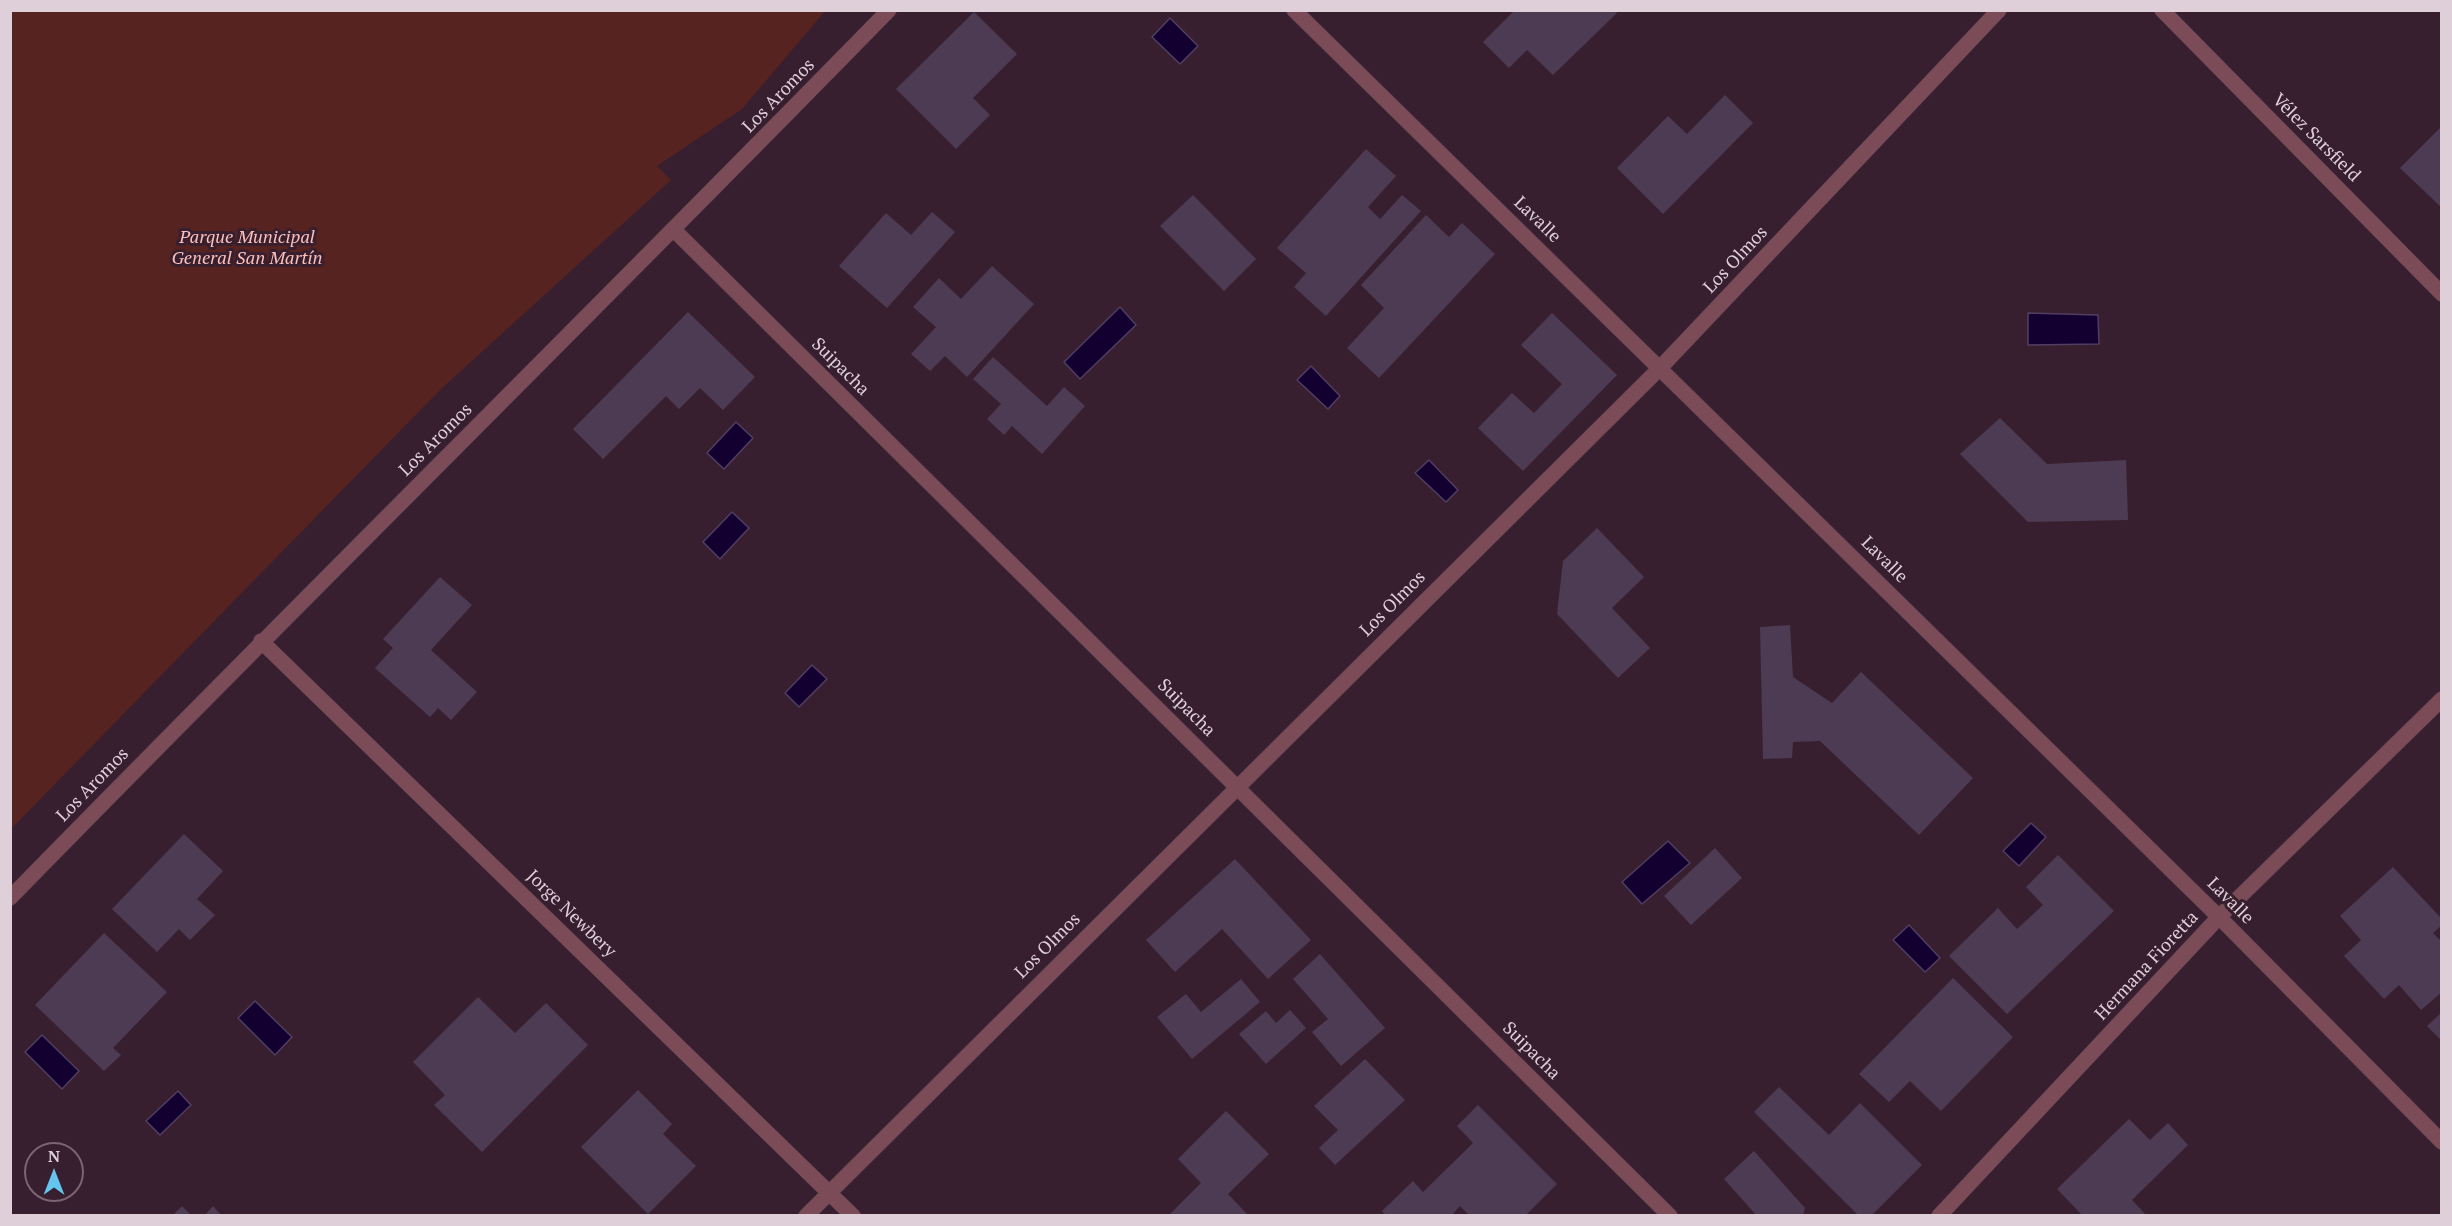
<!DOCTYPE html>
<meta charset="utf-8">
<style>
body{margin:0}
#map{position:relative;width:2452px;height:1226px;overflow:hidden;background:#371f2f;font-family:"PT Serif",serif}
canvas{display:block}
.frame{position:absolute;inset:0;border:12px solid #dfcfd9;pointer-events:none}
.north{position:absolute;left:24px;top:1142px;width:60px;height:60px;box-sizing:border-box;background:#371f2f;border:2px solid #7a6573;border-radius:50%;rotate:0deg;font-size:16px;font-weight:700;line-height:24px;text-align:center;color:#dfcfd9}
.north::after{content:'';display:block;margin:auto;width:21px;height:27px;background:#64c5ee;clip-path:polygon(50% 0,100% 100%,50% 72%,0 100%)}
</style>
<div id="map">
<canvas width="2452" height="1226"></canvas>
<div class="frame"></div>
<div class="north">N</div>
</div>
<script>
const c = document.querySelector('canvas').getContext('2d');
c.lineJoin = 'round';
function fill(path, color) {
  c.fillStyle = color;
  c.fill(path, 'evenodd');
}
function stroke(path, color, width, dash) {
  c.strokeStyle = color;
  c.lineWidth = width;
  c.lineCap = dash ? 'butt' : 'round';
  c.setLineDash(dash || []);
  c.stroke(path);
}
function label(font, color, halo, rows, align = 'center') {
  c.font = font + ' "PT Serif",serif';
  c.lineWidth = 6;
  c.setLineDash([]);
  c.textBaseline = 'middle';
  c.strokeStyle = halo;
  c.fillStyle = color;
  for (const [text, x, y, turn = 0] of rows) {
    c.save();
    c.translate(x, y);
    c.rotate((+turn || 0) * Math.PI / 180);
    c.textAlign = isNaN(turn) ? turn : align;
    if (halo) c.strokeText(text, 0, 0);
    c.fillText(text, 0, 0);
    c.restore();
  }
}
fill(new Path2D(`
 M11,10L825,11L742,109L657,166L671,180L441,389L11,829Z`), '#572320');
const water = new Path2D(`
 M1170,18L1198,46L1180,64L1152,37Z
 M1120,307L1136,325L1080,379L1064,362Z
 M2028,313L2098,315L2099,344L2028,345Z
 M1311,366L1340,396L1328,409L1297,380Z
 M736,422L753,438L724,469L707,453Z
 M1429,460L1458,490L1446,502L1415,473Z
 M732,512L749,528L720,559L703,542Z
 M812,665L827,679L799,707L785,693Z
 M2031,823L2046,837L2019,866L2003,851Z
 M1668,841L1690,863L1642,904L1622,882Z
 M1909,925L1940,958L1925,972L1893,940Z
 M255,1001L292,1037L275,1055L238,1018Z
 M42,1035L79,1071L62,1089L25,1052Z
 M178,1091L191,1105L160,1135L146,1121Z`);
fill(water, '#140030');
stroke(water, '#513e63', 1.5);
fill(new Path2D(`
 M1515,10H1614L1617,13L1553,75L1527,50L1509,68L1483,42Z
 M974,12L1017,54L973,98L990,115L956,149L896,89Z
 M1725,95L1753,123L1663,214L1617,168L1668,116L1687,134Z
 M2442,126V208L2400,168Z
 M1366,149L1396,176L1368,207L1380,219L1402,195L1421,211L1326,316L1294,287L1306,273L1277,248Z
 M1193,195L1256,259L1224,291L1160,226Z
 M932,212L955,232L887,308L839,266L886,213L911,235Z
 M1426,215L1449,237L1462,223L1495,254L1379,378L1347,348L1384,308L1361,285Z
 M992,266L1034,304L967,377L945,356L930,371L911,354L936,327L913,307L939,278L961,299Z
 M688,312L755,377L723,410L700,388L679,409L666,396L603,459L573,429Z
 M1552,313L1617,375L1523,471L1478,428L1512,393L1534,413L1562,384L1521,345Z
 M993,357L1047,406L1064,387L1085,406L1042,454L1012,426L1004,435L987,419L1001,404L973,379Z
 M2000,418L2047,464L2126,460L2128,520L2028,522L1960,454Z
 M1597,528L1644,577L1612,608L1650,648L1618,678L1557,614L1563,561Z
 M440,577L472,605L431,650L477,692L451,720L438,708L430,717L375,668L393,648L383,639Z
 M1790,625L1793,677L1832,703L1861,672L1973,778L1919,835L1820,741L1793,742L1792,758L1763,759L1760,627Z
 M184,834L223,871L197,899L215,915L190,940L179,929L157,952L112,909Z
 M1715,848L1742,878L1691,925L1664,896Z
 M2058,855L2114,911L2007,1014L1949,956L1998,908L2017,929L2043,905L2026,887Z
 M1235,859L1311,940L1268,979L1222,929L1175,972L1146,940Z
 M2393,867L2442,919V925L2433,933L2442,942V992L2421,1010L2399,985L2384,999L2344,956L2361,940L2340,916Z
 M104,933L167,992L113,1048L121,1055L104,1071L35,1005Z
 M1320,954L1385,1028L1341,1066L1312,1032L1328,1019L1293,979Z
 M1953,978L2013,1037L1941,1111L1910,1081L1889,1102L1859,1074Z
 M1241,979L1260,1002L1192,1059L1157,1017L1186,994L1201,1012Z
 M478,997L515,1033L546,1003L588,1045L482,1152L434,1105L445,1095L413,1062Z
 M1290,1010L1306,1028L1266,1064L1239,1034L1266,1011L1276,1023Z
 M2442,1012V1041L2427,1026Z
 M1365,1059L1405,1100L1335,1165L1319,1148L1338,1130L1314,1106Z
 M1779,1087L1829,1135L1860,1103L1922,1165L1871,1216H1859L1754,1112Z
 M638,1090L672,1124L663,1134L696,1166L648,1214L581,1147Z
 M1478,1105L1557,1184L1525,1216H1470L1460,1206L1451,1216H1386L1382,1211L1413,1181L1423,1192L1473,1143L1457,1126Z
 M1226,1111L1269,1154L1228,1194L1249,1216H1168L1201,1183L1178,1159Z
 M2129,1119L2150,1140L2168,1123L2188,1145L2132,1200L2147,1216H2083L2057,1189Z
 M1754,1151L1805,1208L1803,1216H1757L1724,1179Z
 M182,1206L192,1216H172Z
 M213,1206L222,1216H204Z`), '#4d3b53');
const minor = new Path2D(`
 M1294,10L2219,917L2442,1142
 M2162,10L2442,294
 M674,230L1670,1216
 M261,641L853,1216
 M10,898C301,600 598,308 889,10
 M806,1216L1660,368L1999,10
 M1939,1216L2219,917L2442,699`);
stroke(minor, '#523b4a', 16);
stroke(minor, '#7c4b58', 15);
label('18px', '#dfcfd9', '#371f2f', [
 ["Los Aromos",779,96,-46],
 ["Vélez Sarsfield",2316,138,45],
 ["Lavalle",1537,220,44],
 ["Los Olmos",1736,260,-47],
 ["Suipacha",840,367,45],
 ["Los Aromos",436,440,-45],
 ["Lavalle",1884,560,45],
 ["Los Olmos",1393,604,-45],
 ["Suipacha",1186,708,45],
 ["Los Aromos",93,785,-46],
 ["Lavalle",2230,901,45],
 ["Jorge Newbery",571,914,44],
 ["Los Olmos",1048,946,-45],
 ["Hermana Fioretta",2147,966,-47],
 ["Suipacha",1531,1051,45]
]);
label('italic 18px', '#fec0ba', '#371f2f', [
 ["Parque Municipal",247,238],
 ["General San Martín",247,259]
]);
</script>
